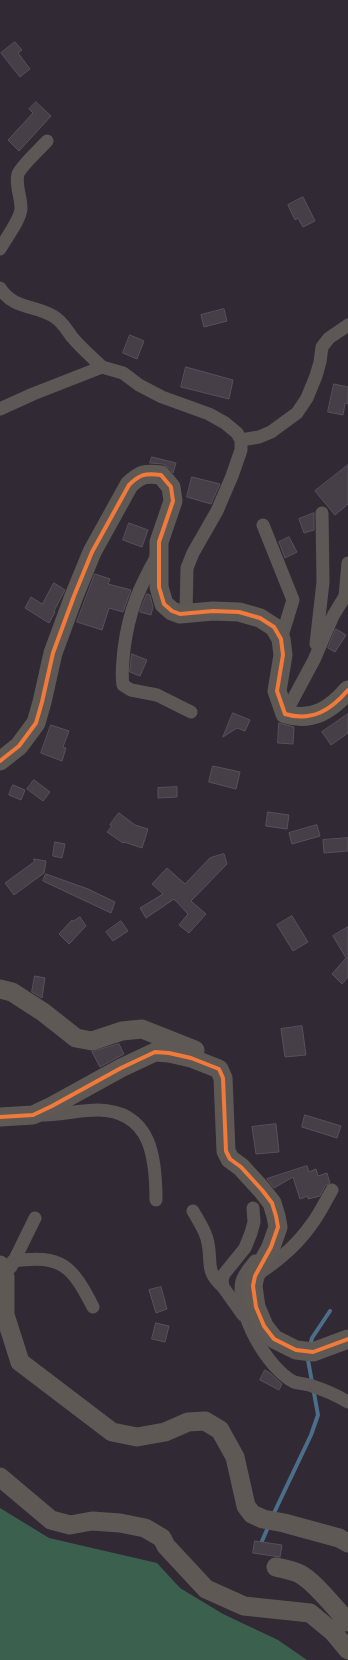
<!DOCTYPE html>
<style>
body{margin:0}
canvas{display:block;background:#312933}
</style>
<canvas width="348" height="1660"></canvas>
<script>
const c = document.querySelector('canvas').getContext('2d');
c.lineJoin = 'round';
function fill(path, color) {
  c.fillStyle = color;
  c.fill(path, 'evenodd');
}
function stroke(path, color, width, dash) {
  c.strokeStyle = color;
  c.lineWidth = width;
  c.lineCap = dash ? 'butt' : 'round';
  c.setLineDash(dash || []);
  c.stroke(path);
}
fill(new Path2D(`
 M0,1508L49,1538L157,1563L180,1588L223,1614L278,1640L307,1660H0Z`), '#3b614e');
stroke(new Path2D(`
 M310,1346L312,1338L330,1311
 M273,1515L311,1435L318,1415L308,1360V1357
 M262,1541L269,1525`), '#4b6e8a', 4);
const building = new Path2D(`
 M15,42L22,50L18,53L30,69L20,77L1,53Z
 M36,102L51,116L19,151L8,140L33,113L29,109Z
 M303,197L315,221L303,227L298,218L295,220L288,205Z
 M224,309L227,321L204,327L201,315Z
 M130,335L144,341L137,359L123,353Z
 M186,367L233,380L229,399L181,387Z
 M334,384L348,387V404L345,403L343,415L328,412Z
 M152,457L176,463L173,473L169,468L163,464L150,463Z
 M348,465V504L335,515L315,491Z
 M192,477L220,484L211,504L187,497Z
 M314,513V530L304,533L299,519Z
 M129,523L148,530L142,547L123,540Z
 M289,537L297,552L285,558L279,542Z
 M95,574L110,579L108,584L131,590L123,612L109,608L102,630L77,622Z
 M54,583L65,590L54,611L55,612L49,623L25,608L31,597L42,604Z
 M147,594L150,595L153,607L151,615L140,612Z
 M336,629L346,635L335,652L328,648Z
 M132,654L147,660L140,676L130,672Z
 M233,713L250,720L245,731L237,728L223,737Z
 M348,714V733L331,745L322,732Z
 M279,723L294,727L293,744L278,743Z
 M51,725L69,731L63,747L66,748L62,761L41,753Z
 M213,766L240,772L236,789L209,782Z
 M34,780L50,792L43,801L27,789Z
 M13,785L25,790L21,800L9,795Z
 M177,787V797L158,798V788Z
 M268,812L289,815L287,829L266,826Z
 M119,813L135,825L148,829L142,848L124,842L123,843L107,832L112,826L110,825Z
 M317,825L320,836L292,844L289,833Z
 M348,838V851L324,853L323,840Z
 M55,842L65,844L62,858L53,856Z
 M224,854L227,864L191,901L206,914L189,933L179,925L188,914L174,899L146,918L140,908L163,894L152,884L167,868L185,884L210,858Z
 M34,859L46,861L44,873L14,895L5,883L34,862Z
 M46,874L88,889L115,902L111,913L43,881Z
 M292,916L308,942L293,951L277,925Z
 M80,917L86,926L69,944L59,934L72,920L73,921Z
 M121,921L128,931L113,941L106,932Z
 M348,927V977L342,984L332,974L346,958L333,936Z
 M35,976L45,978L42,998L32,992Z
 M302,1026L306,1055L285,1057L281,1029Z
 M119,1044L124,1054L100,1067L92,1052Z
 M305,1115L341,1126L337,1138L302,1127Z
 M276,1124L279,1152L256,1154L252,1127Z
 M307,1166L309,1172L316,1169L318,1176L327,1173L330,1183L325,1186L320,1196L308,1199V1196L300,1199L293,1177L274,1188L267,1179Z
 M161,1287L167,1309L156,1313L149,1290Z
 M156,1323L169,1326L165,1342L152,1339Z
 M265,1370L270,1373L282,1384L279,1390L260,1380Z
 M255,1541L282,1545L280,1557L253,1553Z`);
fill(building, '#473f48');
stroke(building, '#58505a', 1);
stroke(new Path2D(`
 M0,249C6,238 21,219 21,208C21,197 15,184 18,174C21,166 40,149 47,141
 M0,288C13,309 35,305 53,316C62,321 66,329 72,337C81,348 92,357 102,367
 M0,409L33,394L102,367L123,373L139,385L162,397L209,414L225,423L237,433L241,440V450L232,476L217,511L193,553L187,568L186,613
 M241,440L259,437L271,432L297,413L307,398L316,376L320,362L322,347L329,338L348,325
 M263,525L293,600L281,639
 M158,554C139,588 129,610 124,649C123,661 121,673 123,685L131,690L157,695L191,712
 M316,644L323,582L322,513
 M285,714L314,660L333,616L345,596L348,563
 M40,1115C60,1115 79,1110 98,1110C152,1111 156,1159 156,1200
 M193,1211C199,1222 206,1231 208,1243C212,1263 205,1271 223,1287
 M13,1261C62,1254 72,1266 93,1307
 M255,1261C251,1266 243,1275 242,1281C235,1312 267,1368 294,1382C300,1384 307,1384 312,1386C325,1390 336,1395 348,1402
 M11,1267L35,1218
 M258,1274C278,1261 297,1245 311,1225C319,1215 325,1202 332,1190
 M243,1315L223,1287L222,1280L224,1274L245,1248L251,1233L254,1222L253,1208`), '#5d5856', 13);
stroke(new Path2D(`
 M0,761L19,746L36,723L42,702L53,653L74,596L92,552L129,485C140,474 145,473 161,475L171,487L173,501L159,542V587L164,604L172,611L180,614L213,611L239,612L260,618L274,627L281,639L283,655L277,691L285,714C312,722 331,710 348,690
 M0,989L12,992L43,1012L76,1038L92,1041L122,1031L142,1029L195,1050
 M0,1117L33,1115L52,1106L121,1068L155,1052L169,1053L191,1058L219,1069L223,1078L226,1151L230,1159L241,1167L262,1190L272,1203L276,1216L278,1227L271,1247L255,1276L253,1286L256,1307L264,1326L274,1339L296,1350L313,1352L348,1339
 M0,1265L5,1277V1315L20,1362L112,1432L137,1437L165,1432L188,1422L205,1421L220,1430L235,1457L246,1506L252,1514L263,1519L284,1523L339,1538L348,1543
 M0,1477L51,1520L70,1525L92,1521L120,1523L145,1528L162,1538L166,1546L206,1589L244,1606L310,1613L333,1632L348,1650
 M276,1567C284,1569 292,1570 300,1574C315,1582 336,1609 348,1622`), '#5f5955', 19);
stroke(new Path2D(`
 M0,761L19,746L36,723L42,702L53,653L74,596L92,552L129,485C140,474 145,473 161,475L171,487L173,501L159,542V587L164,604L172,611L180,614L213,611L239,612L260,618L274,627L281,639L283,655L277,691L285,714C312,722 331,710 348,690
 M0,1117L33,1115L52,1106L121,1068L155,1052L169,1053L191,1058L219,1069L223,1078L226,1151L230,1159L241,1167L262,1190L272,1203L276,1216L278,1227L271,1247L255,1276L253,1286L256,1307L264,1326L274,1339L296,1350L313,1352L348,1339`), '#f17a3a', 4);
</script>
